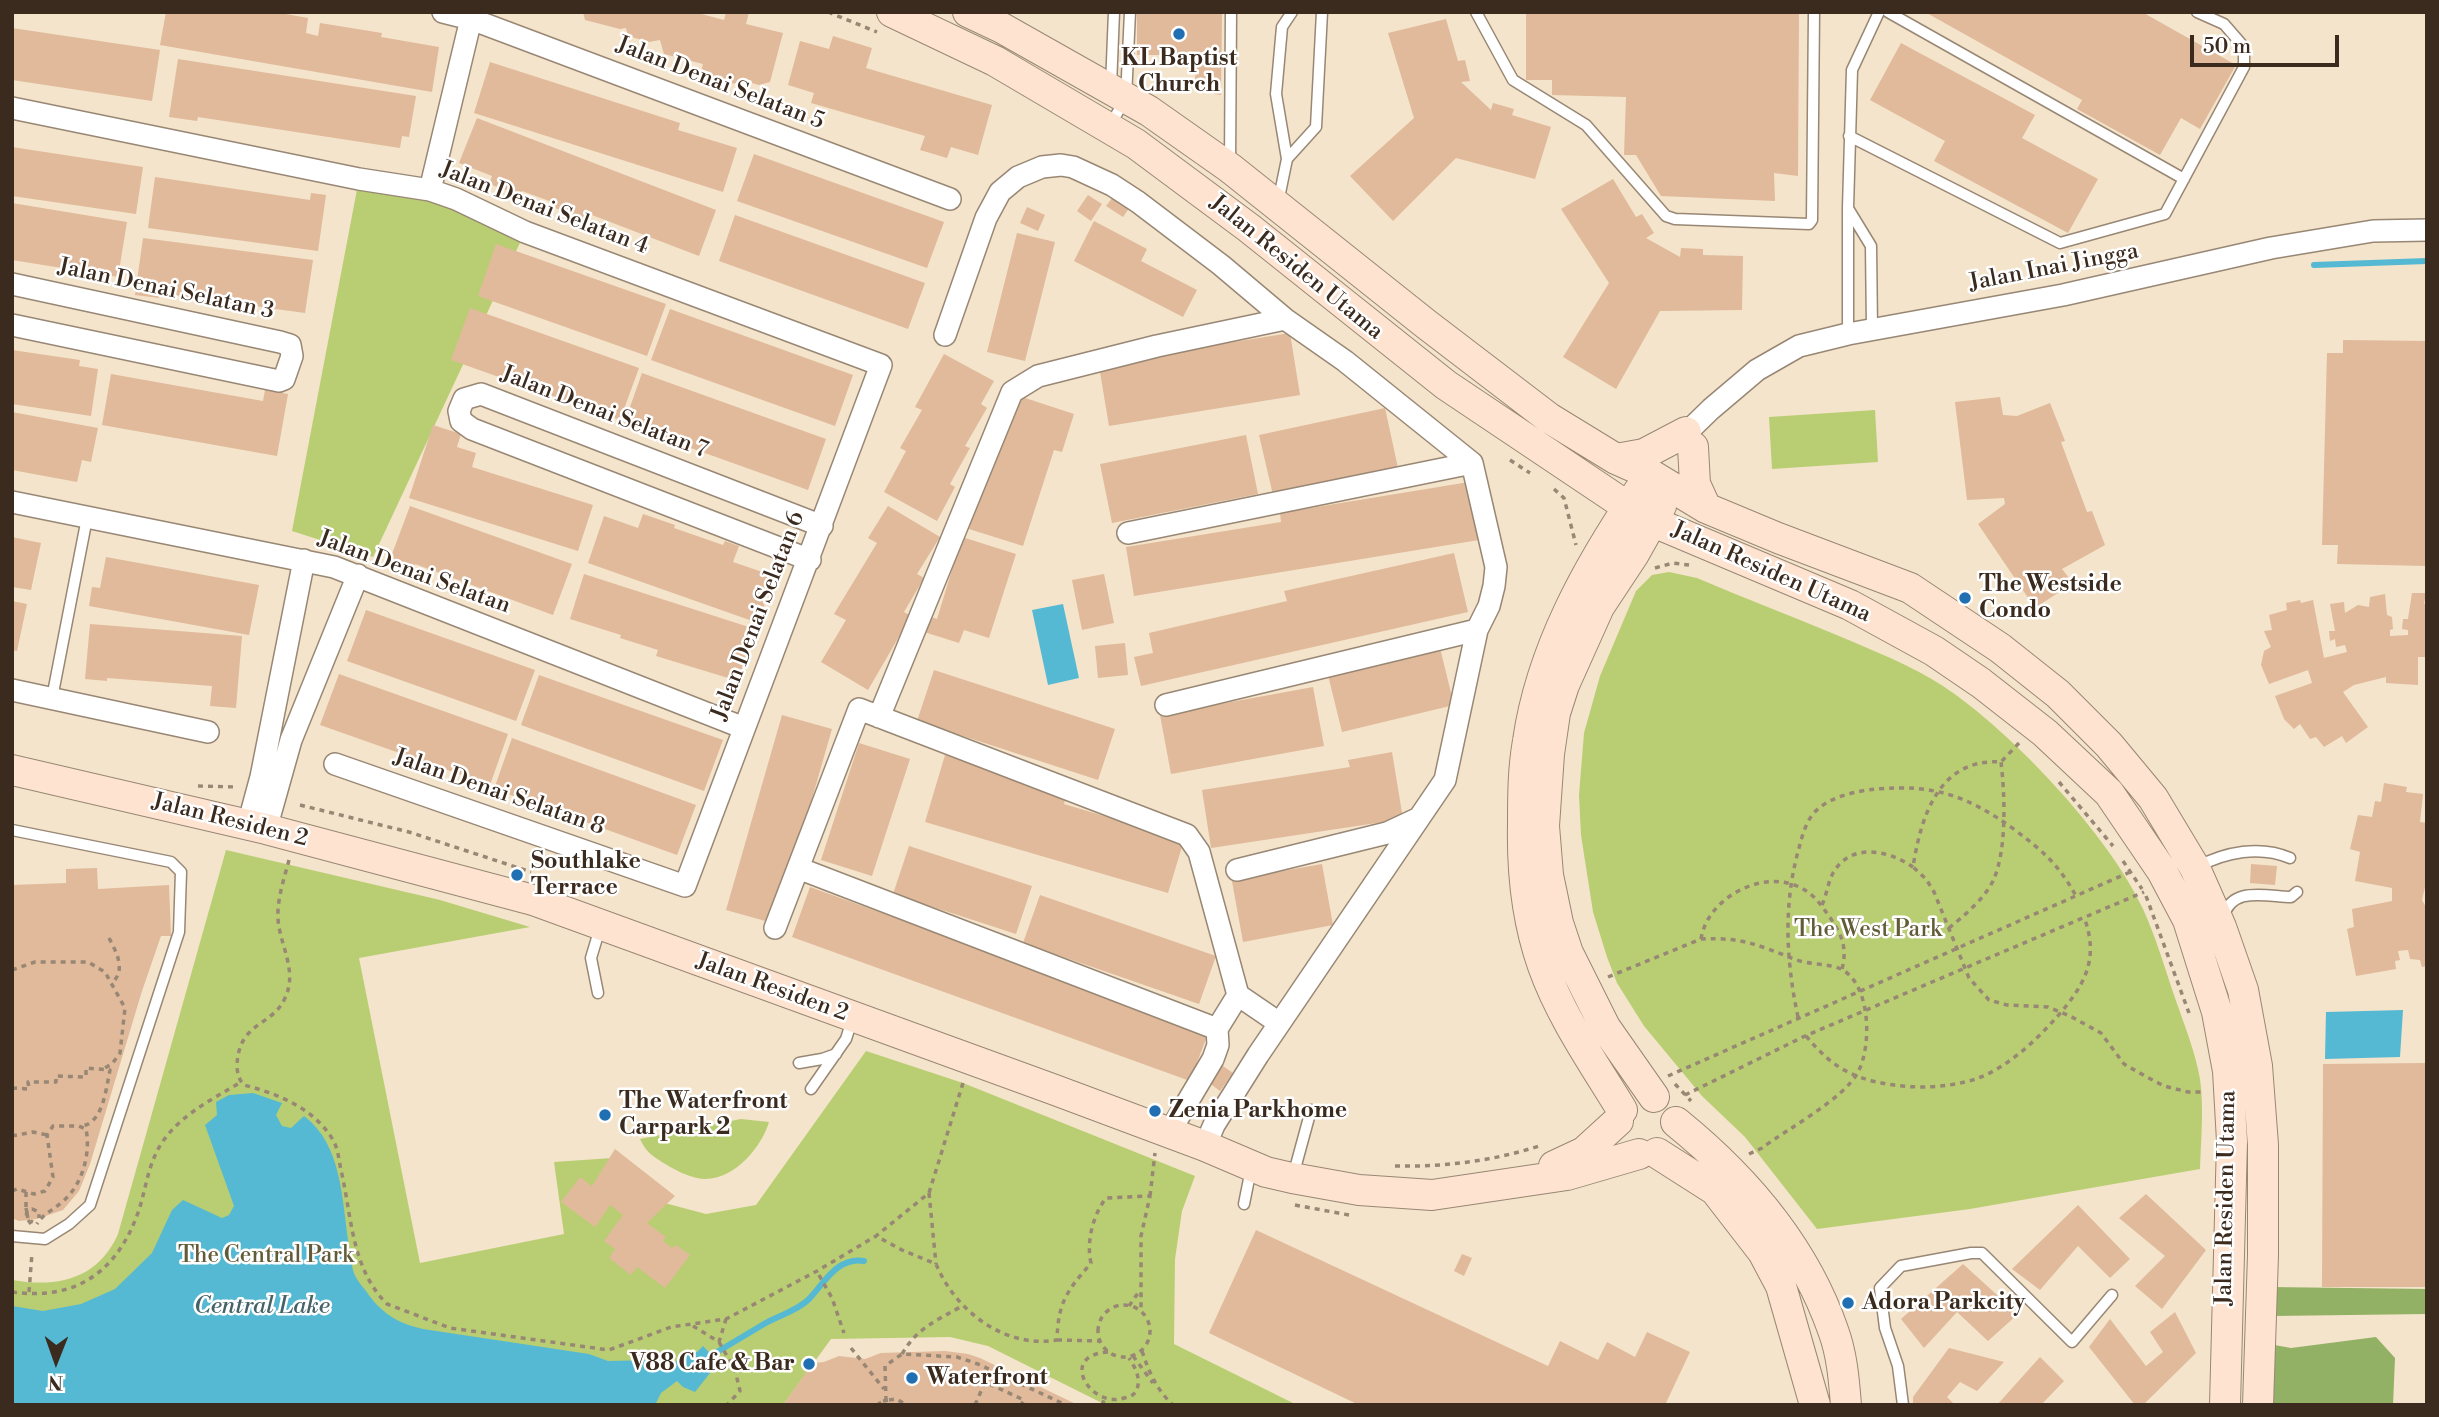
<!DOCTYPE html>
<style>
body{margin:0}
#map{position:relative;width:2439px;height:1417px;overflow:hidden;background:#f4e4cb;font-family:"Libre Bodoni",serif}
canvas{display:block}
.frame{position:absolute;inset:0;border:14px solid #3b2a1e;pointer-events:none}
.north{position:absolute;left:21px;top:1326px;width:70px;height:70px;-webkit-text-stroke:5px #fff;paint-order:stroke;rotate:181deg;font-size:19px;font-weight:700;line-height:28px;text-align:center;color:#3b2a1e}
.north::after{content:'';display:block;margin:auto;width:24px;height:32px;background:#3b2a1e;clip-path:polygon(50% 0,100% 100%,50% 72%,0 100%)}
.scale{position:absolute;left:2190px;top:35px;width:149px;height:32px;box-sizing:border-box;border:4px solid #3b2a1e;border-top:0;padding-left:9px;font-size:21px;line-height:24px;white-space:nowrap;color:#3b2a1e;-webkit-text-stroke:5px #fff;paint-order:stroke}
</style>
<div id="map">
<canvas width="2439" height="1417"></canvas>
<div class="frame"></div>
<div class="north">N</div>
<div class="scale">50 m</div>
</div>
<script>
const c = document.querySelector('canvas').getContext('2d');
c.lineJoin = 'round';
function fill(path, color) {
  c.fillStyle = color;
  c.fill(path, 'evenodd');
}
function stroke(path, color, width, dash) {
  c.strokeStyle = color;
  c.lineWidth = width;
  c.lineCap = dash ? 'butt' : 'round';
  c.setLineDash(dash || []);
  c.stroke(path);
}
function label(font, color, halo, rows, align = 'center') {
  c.font = font + ' "Libre Bodoni",serif';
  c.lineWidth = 5;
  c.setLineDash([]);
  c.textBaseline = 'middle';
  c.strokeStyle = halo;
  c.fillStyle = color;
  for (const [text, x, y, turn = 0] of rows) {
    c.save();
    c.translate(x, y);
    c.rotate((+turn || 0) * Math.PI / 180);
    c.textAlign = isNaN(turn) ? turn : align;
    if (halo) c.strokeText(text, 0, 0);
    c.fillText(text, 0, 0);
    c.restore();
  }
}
fill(new Path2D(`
 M359,179L525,232L373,557L292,531Z
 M1875,410L1878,462L1772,469L1769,417Z
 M1669,572L1697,578C1744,598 1791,616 1839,636C1874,651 1911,665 1943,686C2011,731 2109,835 2143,909C2156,937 2165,969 2175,998C2184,1024 2195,1051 2200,1079C2204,1108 2201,1139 2200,1169L1970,1209L1817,1229L1745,1137L1702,1096L1644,1026L1617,983L1607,957L1593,912L1581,835L1579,795L1584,733L1600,676L1636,591L1652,575Z
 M226,850L440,900L530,927L359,958L420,1263L564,1234L554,1162L612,1158L657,1201L706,1214L756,1205L866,1051L963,1083L1195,1176L1182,1211L1175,1259L1174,1344L1297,1405H1106L988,1346L950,1337L831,1339L783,1405H12V1280C58,1288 98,1279 118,1234Z
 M741,1119L769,1122C761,1149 730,1185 697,1178C687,1176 675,1170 667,1165C654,1157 646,1153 640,1139Z`), '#b9ce72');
fill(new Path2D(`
 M2269,1287L2427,1289V1314L2272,1316L2269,1344L2291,1348L2376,1337L2395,1358L2393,1405H2267Z`), '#92b164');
fill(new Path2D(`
 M1063,604L1079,678L1048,685L1032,610Z
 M2403,1010L2400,1057L2325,1059L2326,1012Z
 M253,1093L282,1103L276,1115L282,1126L291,1128L304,1116C343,1145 342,1203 349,1246C351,1255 351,1265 354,1273C356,1279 362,1286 366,1291C381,1313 397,1323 423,1329L589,1354L608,1361L652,1360L674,1365L681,1353L697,1352L703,1346L712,1355L714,1368L695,1392L683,1387L677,1381L661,1393L655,1405H12V1306L43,1311L81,1304L115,1289L152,1253L172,1210L183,1200L222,1218L229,1215L234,1206L205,1125L217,1115L216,1102L229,1095Z`), '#55b9d3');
stroke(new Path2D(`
 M2314,265L2427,261
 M712,1355C729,1345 747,1334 764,1324C779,1315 795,1312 808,1300C823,1285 837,1256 864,1261`), '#55b9d3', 6);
fill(new Path2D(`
 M166,12H275L308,18L306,33L318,36L320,23L382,33L381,37L439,47L432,92L160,45Z
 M583,12H694L724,20L726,12H749L746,24L783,33L770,82L759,85L745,81L731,84L700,76L703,64L664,54L660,40L649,42L628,36L626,28L620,29L585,20Z
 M1137,12H1222L1221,95L1214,94L1195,85L1196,55H1137Z
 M1526,12H1799L1798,176L1774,173L1775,201L1661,196L1636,155H1624L1626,97L1552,95V80H1526Z
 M1925,12H2142L2236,65L2200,129L2181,118L2160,155L2077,109L2082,100Z
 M1446,19L1458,61L1465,60L1470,81L1461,82L1491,110L1493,103L1514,109L1512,115L1551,127L1535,179L1456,158L1393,221L1350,176L1414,118L1388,33Z
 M12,28L160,50L152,101L12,80Z
 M833,36L872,48L866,68L992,105L978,155L951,147L947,158L920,150L925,136L811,103L814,93L788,85L800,41L829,49Z
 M1901,43L2035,115L2022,138L2098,179L2068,233L1934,161L1945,141L1870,100Z
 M178,59L416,96L409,137L402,136L400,148L198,117L197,121L169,117Z
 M490,62L680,123L678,130L737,148L723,192L474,113Z
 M477,118L716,210L699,256L592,215L589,221L550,206L552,202L522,191L520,195L489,184L492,176L459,163Z
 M12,147L143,167L136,214L12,196Z
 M754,154L944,222L927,268L737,201Z
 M155,177L310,200L311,193L326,195L318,251L148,228Z
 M1613,179L1636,217L1642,214L1654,233L1646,238L1680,257L1681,248L1703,249V255L1743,256L1742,310L1660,311L1616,389L1563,357L1609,283L1561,209Z
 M1116,193L1132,204L1123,217L1106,206Z
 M1088,195L1102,204L1091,221L1077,211Z
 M12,203L127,222L118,277L12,260Z
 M1027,207L1045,215L1038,231L1020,223Z
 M735,215L925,283L908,329L719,261Z
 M1094,221L1147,249L1141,261L1197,290L1183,317L1074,261Z
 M1017,233L1055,242L1025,361L987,352Z
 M143,238L313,260L305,313L159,293V298L135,295Z
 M496,244L666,304L647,356L478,296Z
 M470,308L639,368L620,420L451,360Z
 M670,309L853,375L835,426L651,360Z
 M1290,333L1300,395L1109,426L1100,372L1091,373L1090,365Z
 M2343,340L2427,341V566L2337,564L2338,545H2322L2327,353H2343Z
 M12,350L80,360L79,366L98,369L91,416L12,404Z
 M944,354L994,381L981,404L987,408L965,446L970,448L950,484L955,487L937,521L884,492L906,451L900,448L922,410L915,407Z
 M642,373L826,439L808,490L624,424Z
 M111,374L263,401L265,390L288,394L277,456L102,425Z
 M1016,395L1074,414L1062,452L1054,450L1023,546L969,529L1000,434Z
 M2000,397L2003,415L2017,416L2050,403L2065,441L2061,442L2087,512L2092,511L2105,545L2062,569L2073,583L2035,608L1978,524L2005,504L2004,498L1967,500L1955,402Z
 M1385,408L1398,468L1273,495L1259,435Z
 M12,412L98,428L91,462L82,460L77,482L12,470Z
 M433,425L461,434L457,447L476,453L472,467L593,505L578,551L409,498Z
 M1246,435L1258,494L1112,523L1100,464Z
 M1475,481L1485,539L1134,596L1126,547L1281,522L1280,513Z
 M410,506L572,564L553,615L415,564L413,570L389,562Z
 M888,506L940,537L917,574L924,578L904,612L911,616L868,690L821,662L846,620L834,614L877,543L868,538Z
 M643,514L675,525L674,528L723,545L725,541L739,546L733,562L774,576L758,623L588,563L604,516L638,528Z
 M12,537L41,543L31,590L12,587Z
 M962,537L1016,554L989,638L964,630L959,643L921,631L926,615L937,619Z
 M1454,553L1468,612L1141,686L1134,657L1153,653L1149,633L1287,601L1284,591Z
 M106,557L259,585L249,635L89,606L92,587L100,588Z
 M584,574L755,629L738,681L656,656L658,650L620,638L621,635L570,619Z
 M1104,574L1114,623L1082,630L1072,580Z
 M2412,593H2426L2424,604L2427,603V657H2418V685L2386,683V677L2354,685L2343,692L2368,727L2346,743L2342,736L2324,747L2316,737L2310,739L2300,724L2294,729L2284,719L2275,696L2312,683L2308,670L2269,684L2261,665L2264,651L2271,647L2264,631L2272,630L2269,615L2287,610L2286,603L2300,600L2301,603L2313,600L2324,658L2347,652L2345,645L2336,647L2335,639L2330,641L2329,631H2335L2330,604L2344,602L2345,613L2358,605L2369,607L2370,597L2385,594L2387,615L2392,617L2393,629L2390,630V636L2408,635V630L2402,629L2403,619H2408Z
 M12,601L27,604L17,651L12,650Z
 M366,610L535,670L516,721L347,661Z
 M90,624L242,636L236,708L210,706L212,686L107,678V681L85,679Z
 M1125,643L1128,675L1098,678L1095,646Z
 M1439,644L1454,705L1342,732L1327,671Z
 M934,670L1115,729L1098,780L917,721Z
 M339,674L508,734L490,785L320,725Z
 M539,675L723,740L704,791L521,725Z
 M1313,687L1324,746L1171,774L1160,715Z
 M782,715L832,729L776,924L726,910Z
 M512,738L696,805L677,855L494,789Z
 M859,743L910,759L872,876L821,860Z
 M1392,752L1403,819L1211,848L1202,790L1350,767L1348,760Z
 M945,755L1067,791L1064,804L1184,840L1168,893L925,822Z
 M2384,783L2407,787L2406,792L2423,794L2420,822L2427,823V879L2422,900L2427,909V966L2422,967L2420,960L2410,959L2408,950L2398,951L2400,960L2395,961L2396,969L2356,976L2347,929L2354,927L2352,909L2392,901V888L2355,881L2360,852L2350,849L2358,815L2372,817L2375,801L2381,802Z
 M909,846L1032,886L1016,934L893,894Z
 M1322,864L1333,925L1243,942L1231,876L1270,869L1271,873Z
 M2251,864L2277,866L2275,885L2250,883Z
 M97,868L98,889L169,885L171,936H161L142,991L90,1164L79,1191L63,1210L37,1219L19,1221L12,1218V885L66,883V869Z
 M810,887L1209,1031L1190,1081L792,937Z
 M1040,895L1216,956L1199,1004L1023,943Z
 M2427,1063V1287H2322L2323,1064Z
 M1220,1064L1233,1073L1220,1091L1208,1082Z
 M615,1149L675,1196L647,1223L666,1237L663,1241L672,1248L676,1245L690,1255L665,1288L637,1267L631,1275L609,1258L615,1249L604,1241L623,1215L610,1205L595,1227L561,1202L580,1177L592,1186Z
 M2146,1194L2206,1250L2162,1309L2135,1286L2165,1256L2119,1218Z
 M2078,1205L2130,1259L2110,1278L2078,1246L2040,1290L2012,1269Z
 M1256,1230L1548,1366L1560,1341L1598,1360L1607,1342L1635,1357L1647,1332L1690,1352L1665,1405H1359L1209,1333Z
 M1462,1254L1472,1258L1464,1276L1454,1271Z
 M1963,1264L2018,1314L1988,1341L1957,1312L1924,1348L1901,1319Z
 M2175,1312L2196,1353L2143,1405H2135L2089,1347L2110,1319L2146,1366L2163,1352L2150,1332Z
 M1949,1348L2004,1362L1977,1391L1960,1382L1947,1397L1955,1405H1913V1397Z
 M945,1351L968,1354L980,1358L1078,1405H783L813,1363L824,1362L839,1356L865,1359L881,1353Z
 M2040,1357L2064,1381L2041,1405H1997Z`), '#e0ba9a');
const lane = new Path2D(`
 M1476,12L1513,80L1586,125L1666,216L1675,219L1809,224L1812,220L1814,12
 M1888,12L2184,179
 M1111,86L1114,12
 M1109,127L1126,98L1130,12
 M1849,136L2060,243L2165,214L2244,67V47L2224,24L2197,12
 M1287,159L1316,127L1322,12
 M1230,163L1231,12
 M1276,199L1280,193L1287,159L1276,94L1282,27L1292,12
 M1849,210L1871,246L1872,329
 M1848,334V208L1852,70L1879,12
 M52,698L87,518
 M12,830L171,862L181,872L179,932L90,1205L69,1224L45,1239L12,1236
 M2197,867C2225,852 2260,845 2290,858
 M2223,918C2231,886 2264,896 2291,897L2297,892
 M598,993L591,958L600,928
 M799,1063L822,1059L836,1054
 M811,1089L846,1039L852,1020
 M1293,1176L1311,1110
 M1244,1204L1251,1169
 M1903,1405L1898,1366L1885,1328L1880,1288L1901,1266L1971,1253H1982L2072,1342L2112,1295`);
const street = new Path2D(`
 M443,12L471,19L950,199
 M12,108L359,179L430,190L456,199L525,232L881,365L685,886L335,764
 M430,190L471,19
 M12,284L280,342L290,345L292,356L284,379L279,381L12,325
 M945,335L986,218L1000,192L1018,177L1042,167L1061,165L1073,167L1112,185L1138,202L1221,265L1285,319L1345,361L1472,463L1496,567L1494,586L1489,606L1477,630L1445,780L1258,1055L1214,1125L1205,1146
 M1678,441L1711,409L1757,370L1799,346L1848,334L2063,295L2271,248L2373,231L2427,230
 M12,502L334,567L744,728
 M1128,533L1472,463
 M810,560L472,429L461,421L459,411L464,399L481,394L822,526
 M12,690L208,732
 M1166,705L1477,630
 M879,717L1012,392L1038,376L1157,346L1285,319
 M248,825L261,777L304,560
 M266,829L291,740L358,575
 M798,868L1217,1029
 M1237,870L1387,833L1419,818
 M775,928L859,709L1187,835L1199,852L1238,995
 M1169,1133L1213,1059L1218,1045L1217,1029L1238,995L1279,1023`);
const secondary = new Path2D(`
 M892,12L995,61L1136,144L1249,228L1446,385L1628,507L1651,521L1850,605L1934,651L1981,683L2045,733L2109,793L2162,871L2188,920L2217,1012L2228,1071L2232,1141L2225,1405
 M968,12L1002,28L1149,111L1230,168L1426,324L1549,418L1616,459L1650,474L1706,508L1778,538L1910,588L2000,648L2058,694L2109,745L2153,798L2195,868L2221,927L2243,990L2257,1066L2263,1145V1255L2258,1405
 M1693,447L1695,484L1706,508
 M1616,459L1644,454L1686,432
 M12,770L266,829L533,900L1055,1090L1205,1146L1266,1172L1292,1178L1359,1190L1432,1195L1567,1175L1639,1154
 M1654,1097L1605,1027L1568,953L1558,923L1548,875L1544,826L1549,754L1555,713L1564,685L1599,607L1634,554L1661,506
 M1622,1110C1594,1064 1561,1017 1543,966C1527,921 1522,873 1523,825C1523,797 1523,769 1528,741C1541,650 1588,566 1639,491
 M1676,1122C1744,1177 1804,1247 1833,1330C1842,1354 1844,1380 1846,1405
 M1657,1153L1715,1190L1763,1252L1781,1286L1815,1405
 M1554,1166L1584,1152L1618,1121`);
stroke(lane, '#988774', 13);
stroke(street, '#988774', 24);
stroke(secondary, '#988774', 32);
stroke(new Path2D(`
 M828,12L877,32
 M1510,460L1530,473
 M1554,489L1564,498L1576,545
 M1655,568L1673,563L1689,565
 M2019,743L2001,762C1939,758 1921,816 1913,867L1926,879L1934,892L1969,978L1989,1000L2007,1005L2048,1007L2070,1016L2101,1033L2124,1064L2145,1076L2164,1086L2188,1092H2204
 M2059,782L2113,846
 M198,786L238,787
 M300,805L409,832L531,872
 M289,860C284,879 277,899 278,919C280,946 298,971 285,998C272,1027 239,1021 237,1065C237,1073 239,1080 244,1085C278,1094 314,1108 333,1140C338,1148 339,1161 341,1170C352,1217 351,1268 387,1304L450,1328L609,1350L671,1327L726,1319L817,1271L876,1236
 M2123,861L2142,889
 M2146,896L2189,1013
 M1822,905C1827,894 1828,882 1833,873C1851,842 1888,850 1913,867
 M1949,928C1965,915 1984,899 1993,881C2007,851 2005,795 2001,762
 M109,938C117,953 126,970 112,983
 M1701,939C1707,899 1760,870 1797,886C1814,893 1821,905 1831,919C1843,936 1847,950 1842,969
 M12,970L35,962H88L105,972L125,1008L120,1053L112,1064L103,1069
 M1608,977L1701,939C1742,937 1758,945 1794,959C1808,965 1827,963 1841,969C1871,984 1872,1046 1858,1072C1844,1099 1787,1129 1762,1148L1749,1154
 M1798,1017C1786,961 1783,904 1799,848C1802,837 1805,824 1813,814C1827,797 1856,791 1876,789C1935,784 1968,796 2015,830C2043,851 2059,865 2076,896
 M1806,1036C1818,1050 1829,1062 1846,1071C1882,1090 1943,1092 1981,1077C2010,1065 2035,1041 2056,1018C2084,986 2100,960 2084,917
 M1668,1076L2130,872
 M963,1083L929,1193L876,1236L902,1250L936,1264C955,1310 1004,1349 1057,1340C1058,1302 1067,1291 1091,1263C1086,1242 1093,1215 1106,1198L1150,1196L1141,1236V1311
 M1675,1084L1691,1101
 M12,1088L29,1089L28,1082H56V1076L86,1077V1068L110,1070C106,1089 103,1124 81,1126
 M1685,1095L1805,1036L2144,892
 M12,1136L33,1132L47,1135
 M1395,1166C1444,1167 1493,1161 1539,1146
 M12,1191L17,1189L34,1194L45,1191L53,1177L47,1135L53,1126H79L86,1129C91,1154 82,1186 62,1202C52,1211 44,1213 37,1224
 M26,1192V1208
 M929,1193L936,1264
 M1150,1196L1155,1153
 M1295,1205L1349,1215
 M27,1213L28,1220L33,1222
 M31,1224L26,1217L27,1211L32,1209L39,1212V1218
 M819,1275L832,1298L844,1333
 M12,1292C77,1301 118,1271 139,1210C146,1188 148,1165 161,1144C180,1115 211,1100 241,1082
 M29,1292L32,1253
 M1098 1331a26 26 0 1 1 52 0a26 26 0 1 1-52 0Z
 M1129,1306L1140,1290
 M693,1326L719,1342L726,1319
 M1057,1340L1100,1341
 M719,1342L735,1370L740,1391L727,1405
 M851,1348L884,1389
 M1142,1351C1149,1372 1156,1389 1173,1405
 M1108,1352C1057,1355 1091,1409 1124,1398C1130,1397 1135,1395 1137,1389C1141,1378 1135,1367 1129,1358
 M902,1354C917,1328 936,1321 962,1306
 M1133,1356L1153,1383
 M889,1400L896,1399L907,1405
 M886,1401L885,1366L902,1354L957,1357L978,1364L1066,1405
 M877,1405L883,1401
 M975,1405L985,1382L1024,1400L1021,1405
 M1102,1405L1105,1398`), '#988774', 3.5, [5, 5]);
stroke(lane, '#fff', 10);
stroke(street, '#fff', 21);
stroke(secondary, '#fee3d1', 30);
stroke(new Path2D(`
 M26,1208L27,1213
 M883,1401L889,1400`), '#988774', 3.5, [5, 5]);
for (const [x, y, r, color] of [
 [1179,34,7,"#1f6fb2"],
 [1965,598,7,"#1f6fb2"],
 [517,875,7,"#1f6fb2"],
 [1155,1111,7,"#1f6fb2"],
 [605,1115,7,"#1f6fb2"],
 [1848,1303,7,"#1f6fb2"],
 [809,1364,7,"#1f6fb2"],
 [912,1378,7,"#1f6fb2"]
]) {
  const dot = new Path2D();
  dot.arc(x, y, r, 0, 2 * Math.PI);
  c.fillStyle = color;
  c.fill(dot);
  stroke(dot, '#fff', 2.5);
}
label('bold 23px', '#3b2a1e', '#fff', [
 ["KL Baptist",1179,59,"center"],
 ["Church",1179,85,"center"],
 ["The Westside",1979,585],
 ["Condo",1979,611],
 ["Southlake",531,862],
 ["Terrace",531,888],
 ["The Waterfront",619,1102],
 ["Carpark 2",619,1128],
 ["Zenia Parkhome",1169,1111],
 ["Adora Parkcity",1862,1303],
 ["V88 Cafe & Bar",795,1364,"right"],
 ["Waterfront",926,1378]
], 'left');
label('23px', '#3b2a1e', '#fff', [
 ["Jalan Denai Selatan 5",720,84,21],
 ["Jalan Denai Selatan 4",544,209,21],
 ["Jalan Residen Utama",1296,268,39],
 ["Jalan Inai Jingga",2054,268,-11],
 ["Jalan Denai Selatan 3",166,290,12],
 ["Jalan Denai Selatan 7",604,413,21],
 ["Jalan Denai Selatan",414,573,20],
 ["Jalan Residen Utama",1771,573,24],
 ["Jalan Denai Selatan 6",759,616,-69],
 ["Jalan Denai Selatan 8",499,793,19],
 ["Jalan Residen 2",230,821,14],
 ["Jalan Residen 2",772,988,20],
 ["Jalan Residen Utama",2227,1198,-89]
]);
label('23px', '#615b37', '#fff', [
 ["The West Park",1868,930],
 ["The Central Park",266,1256]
]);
label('italic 24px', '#456366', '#fff', [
 ["Central Lake",262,1307]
]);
</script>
